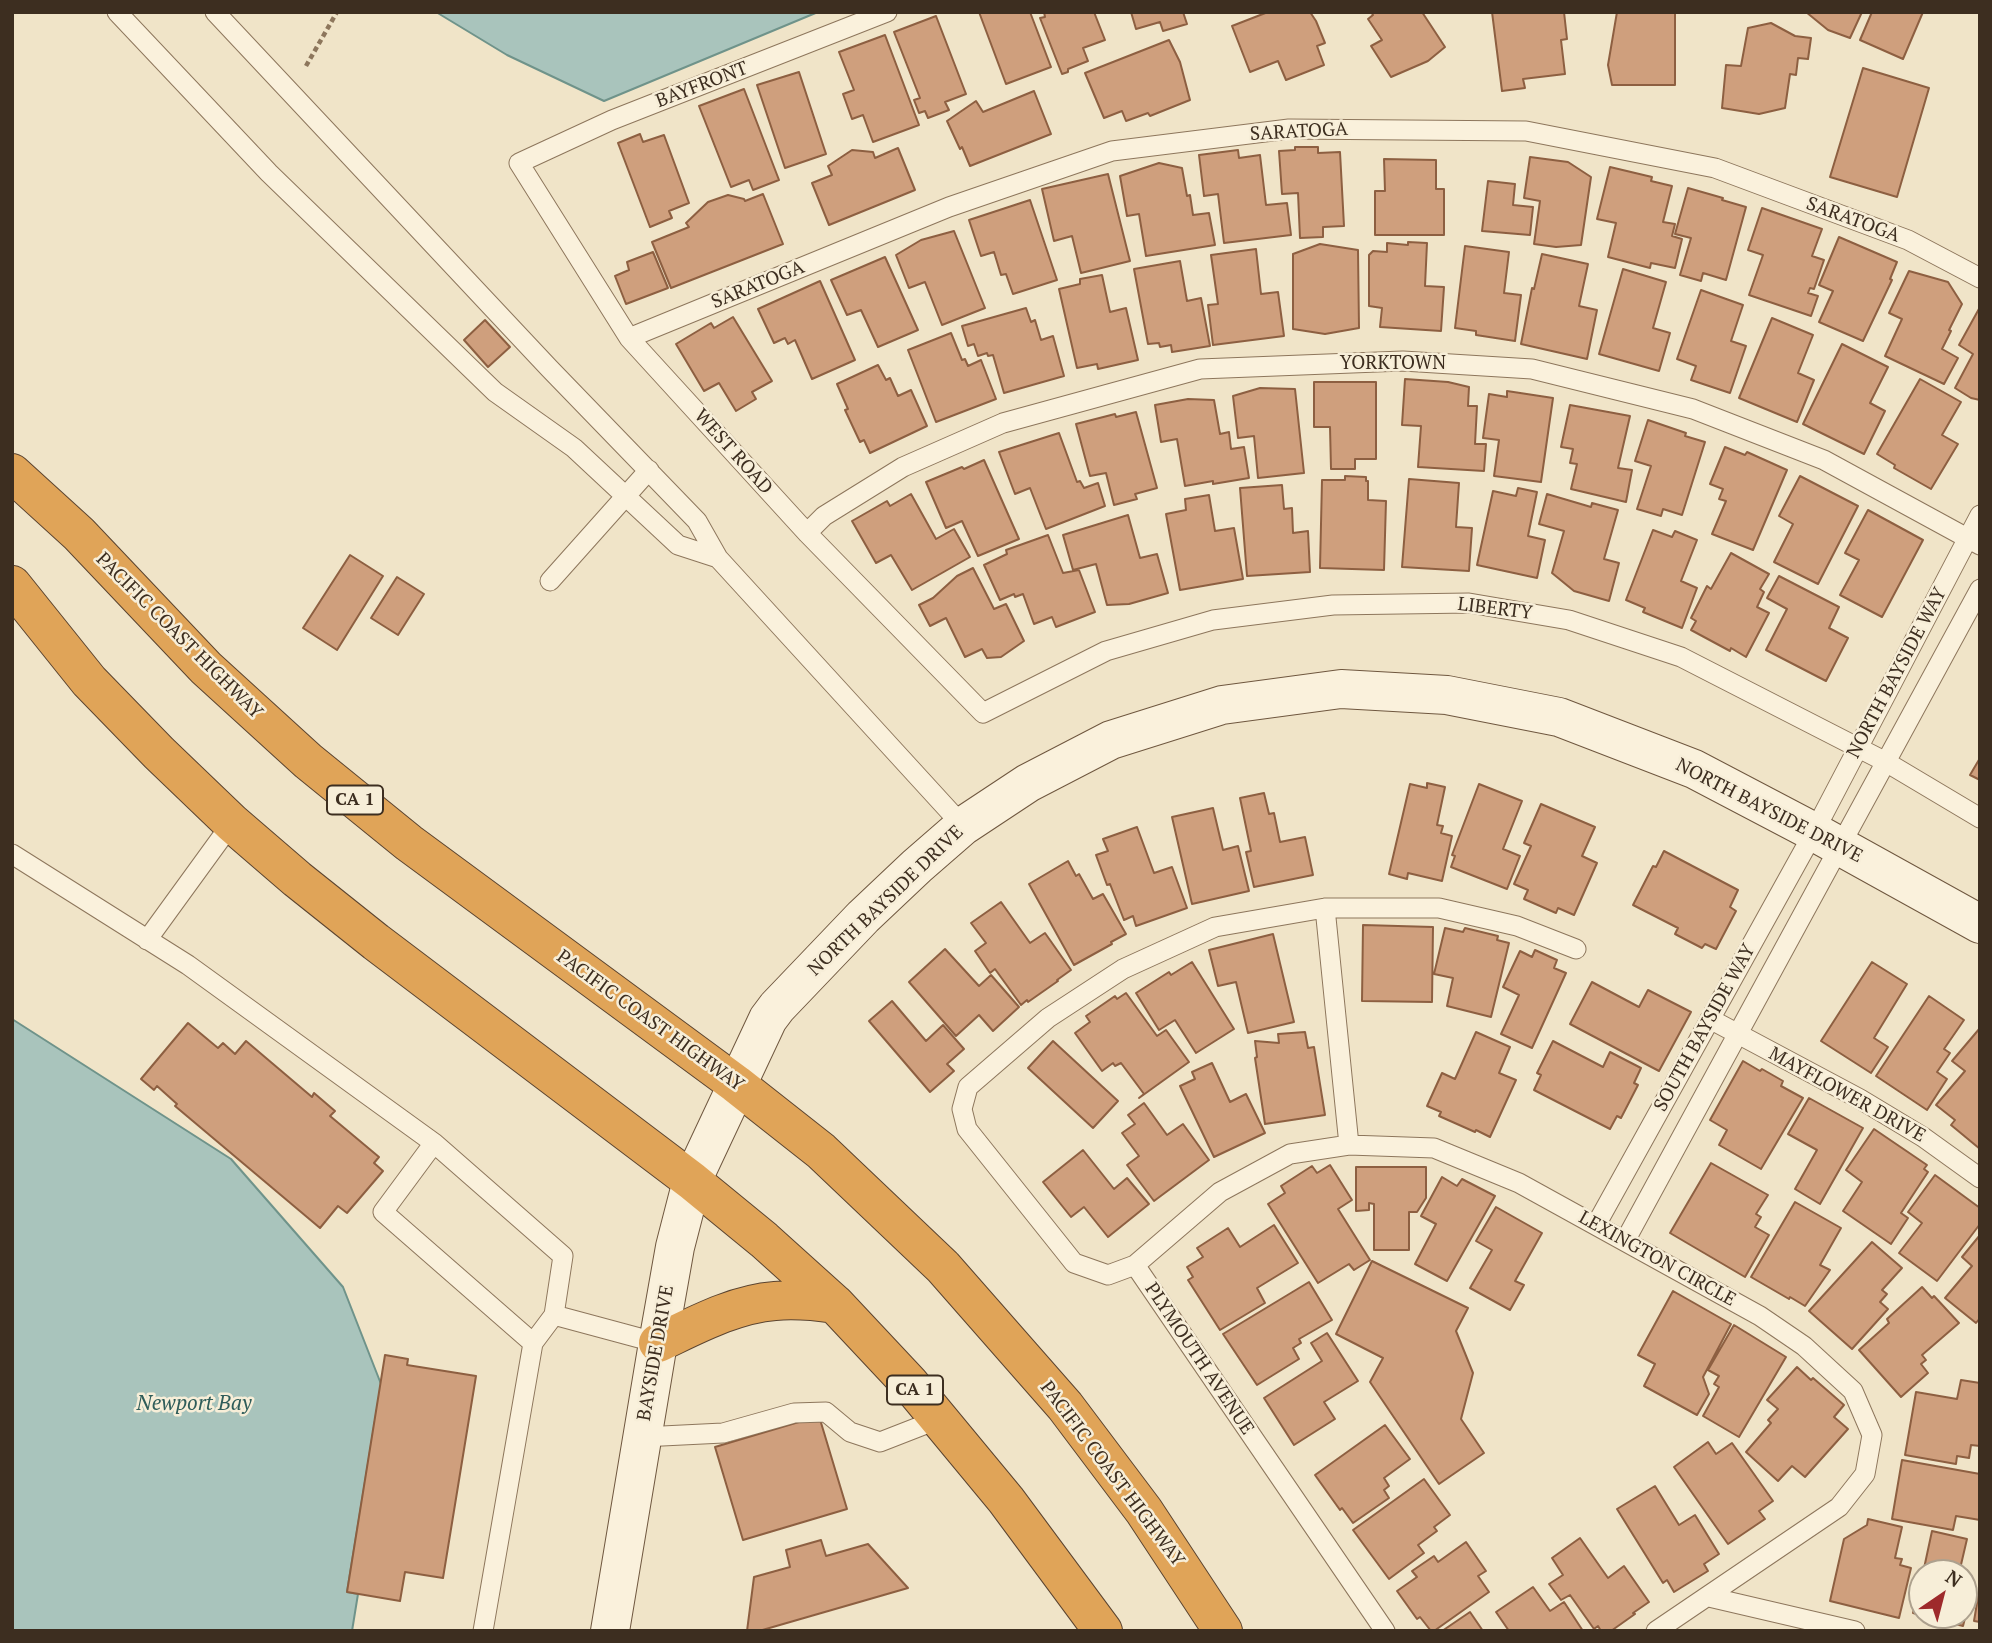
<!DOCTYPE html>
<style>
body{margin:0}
#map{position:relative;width:1992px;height:1643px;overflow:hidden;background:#f0e4c8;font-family:"PT Serif",serif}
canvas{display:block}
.frame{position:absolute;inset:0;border:14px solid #3d2e20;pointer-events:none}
.north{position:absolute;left:1908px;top:1559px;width:70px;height:70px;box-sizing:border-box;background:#f7eed8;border:2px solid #ada18e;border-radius:50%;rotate:35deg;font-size:19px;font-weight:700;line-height:28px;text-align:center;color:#3d2e20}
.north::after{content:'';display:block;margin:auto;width:24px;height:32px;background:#9e2a2b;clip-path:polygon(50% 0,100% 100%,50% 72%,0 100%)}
</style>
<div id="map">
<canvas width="1992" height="1643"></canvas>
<div class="frame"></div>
<div class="north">N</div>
</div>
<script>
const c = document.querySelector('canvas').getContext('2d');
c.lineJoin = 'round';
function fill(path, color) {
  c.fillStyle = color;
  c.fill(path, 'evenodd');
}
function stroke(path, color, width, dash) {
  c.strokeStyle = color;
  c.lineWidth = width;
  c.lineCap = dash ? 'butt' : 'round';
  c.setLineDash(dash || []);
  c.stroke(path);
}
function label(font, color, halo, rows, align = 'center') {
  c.font = font + ' "PT Serif",serif';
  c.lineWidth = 5;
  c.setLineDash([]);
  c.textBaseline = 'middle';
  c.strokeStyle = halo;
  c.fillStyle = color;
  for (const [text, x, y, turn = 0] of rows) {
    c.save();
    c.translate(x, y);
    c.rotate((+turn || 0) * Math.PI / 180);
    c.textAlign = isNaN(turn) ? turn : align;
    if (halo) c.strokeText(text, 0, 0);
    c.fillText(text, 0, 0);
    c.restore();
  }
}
const water = new Path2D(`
 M436,12H818L604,101L507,55Z
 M12,1019L231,1159L343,1287L381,1384L347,1592L358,1594L352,1631H12Z`);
fill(water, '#a9c4bc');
stroke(water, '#6f938a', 2);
const building = new Path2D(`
 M979,12H1030L1051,67L1006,84Z
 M1044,12H1094L1105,40L1083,48L1088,61L1068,69V72L1062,74L1040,18L1045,17Z
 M1131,12H1183L1187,24L1163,31L1160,22L1136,29Z
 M1268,12H1310L1316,21L1325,43L1317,46L1324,65L1286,80L1278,61L1250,72L1232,26Z
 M1371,12H1422L1445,47L1428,61L1391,77L1371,46L1382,40L1368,19L1373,15Z
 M1492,12H1564L1567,39L1561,40L1565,74L1523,79L1525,88L1502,91Z
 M1617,12H1675V85H1612L1608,65Z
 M1806,12H1862L1850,38L1828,30Z
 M1872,12H1923L1903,59L1860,40Z
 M936,16L966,94L945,102L949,110L928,118L925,111L919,113L914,100L920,98L894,32Z
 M1771,23L1795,36L1811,38L1808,59L1798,58L1796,75L1790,74L1785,108L1759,114L1722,108L1726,65L1741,66L1748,28Z
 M885,35L919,125L873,142L863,115L852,119L843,94L854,90L839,52Z
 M1169,40L1180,62L1190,100L1150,116L1148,113L1126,121L1122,111L1104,118L1085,73Z
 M1863,68L1929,88L1897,197L1830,177Z
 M799,72L826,154L785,168L757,85Z
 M744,89L779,180L753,190L749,180L731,187L699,106Z
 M1034,91L1051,134L970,166L962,147L960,149L947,121L976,101L983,112Z
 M640,134L643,142L664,135L689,203L669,211L672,218L650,227L618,143Z
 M1295,147H1318V153L1340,152L1344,226L1323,227V237L1300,238L1298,193L1282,194L1279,151L1295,150Z
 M898,148L915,190L829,225L812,183L832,175L828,166L852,150L873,152L875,158Z
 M1238,150L1239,158L1260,155L1266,205L1287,203L1291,235L1224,243L1218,194L1204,196L1199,155Z
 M1530,157L1568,162L1591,177L1581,245L1556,247L1534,244L1540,201L1524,198Z
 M1384,159L1436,160V189H1444V235H1375V191H1385Z
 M1159,163L1182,168L1187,196L1190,195L1193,215L1209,213L1215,245L1146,256L1139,214L1127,216L1120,176Z
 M1610,167L1652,177L1651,181L1672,186L1663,222L1675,224L1672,236L1682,239L1675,268L1651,263L1650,268L1608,257L1616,223L1597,219Z
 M1108,174L1130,261L1081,273L1072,236L1054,241L1042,189Z
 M1488,181L1515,184L1513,205L1533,207L1530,235L1482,231Z
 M1688,188L1723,198L1722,200L1746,207L1726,280L1703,273L1701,281L1680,275L1691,238L1675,234Z
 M763,194L783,244L671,288L652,242L689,227L686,223L708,202L728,195L744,199L745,201Z
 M1030,200L1057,280L1013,294L1006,274L1001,275L994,252L981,256L969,220Z
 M1762,208L1822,229L1812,256L1824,260L1814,289L1810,288L1808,293L1818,296L1811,316L1749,295L1763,255L1748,250Z
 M954,231L985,308L942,325L925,282L909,288L896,255L921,240Z
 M1839,237L1897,262L1890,279L1892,280L1863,341L1819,322L1833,291L1819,285Z
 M1408,242L1427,243L1425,286L1444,287L1441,331L1380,327L1382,308L1369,306V255L1373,251L1387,252V243L1408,245Z
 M1320,244L1358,250L1359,328L1325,334L1293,329V254Z
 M1465,246L1509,252L1504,293L1521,295L1515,341L1476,335V331L1455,328Z
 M1256,249L1261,294L1278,292L1284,336L1213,345L1208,305L1218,304L1211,255Z
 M653,252L668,288L626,304L615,276L629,270L627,262Z
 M1542,254L1588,264L1579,306L1597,310L1587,359L1521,344L1532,288L1534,289Z
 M885,257L918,330L878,347L861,310L847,315L831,280Z
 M1180,261L1187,301L1201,298L1210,346L1172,352L1171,345L1160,347L1159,343L1148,344L1134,269Z
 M1623,269L1666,282L1653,328L1670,333L1659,371L1599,354Z
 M1909,271L1948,282L1962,304L1949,330L1951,331L1942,349L1958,358L1944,384L1885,356L1902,319L1889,313Z
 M1102,275L1110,312L1126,308L1138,360L1098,369L1097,364L1077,368L1059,289L1080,284V279Z
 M820,281L855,360L812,379L795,340L788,344L785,338L774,343L758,309Z
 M1701,290L1743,305L1731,341L1746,346L1730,393L1691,380L1696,366L1677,359Z
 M1980,307V400L1971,398L1955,388L1973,354L1959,345Z
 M1026,308L1031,322L1035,320L1041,340L1053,336L1064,376L1004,393L993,355L988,356L987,353L978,356L974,344L968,346L962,326Z
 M733,317L772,381L752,392L756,399L736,411L719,383L704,391L676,344L711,323L714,328Z
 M1772,318L1813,335L1798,373L1814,380L1797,422L1739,398Z
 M485,320L510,347L488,367L464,340Z
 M951,333L962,360L965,359L968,366L981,360L996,399L936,422L908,350Z
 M1842,344L1888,367L1870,403L1885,411L1864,454L1803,424Z
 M878,365L886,380L890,378L898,396L911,390L927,426L870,453L864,440L860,442L845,410L848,409L837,384Z
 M1405,379L1448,382L1469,387L1468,406H1477L1475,444H1486L1484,471L1418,467L1421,426L1402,425Z
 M1920,379L1961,402L1942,435L1958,444L1931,489L1894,468L1895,465L1877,454Z
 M1314,382H1376V459H1355V469H1331L1330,427H1314Z
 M1260,388L1295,389L1304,473L1258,478L1254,436L1238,438L1233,396Z
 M1507,391L1553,398L1541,482L1494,476L1499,440L1483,438L1489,394L1507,397Z
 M1188,399L1214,400L1220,434L1229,432L1231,449L1244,447L1249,478L1213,484V481L1185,486L1177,439L1161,442L1155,405Z
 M1570,405L1630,416L1618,468L1632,470L1626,502L1571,489L1577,464L1570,463L1573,449L1561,447Z
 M1136,412L1157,488L1135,494L1137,499L1114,505L1106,473L1090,476L1076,424L1115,414L1116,417Z
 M1648,420L1686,433L1685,436L1705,442L1682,515L1663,509L1661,516L1637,509L1651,466L1635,461Z
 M1059,433L1077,482L1080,481L1084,488L1098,483L1105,506L1046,529L1030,488L1015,494L999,452Z
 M1725,447L1745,455L1747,452L1787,470L1753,550L1712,534L1726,501L1719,499L1723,489L1710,484Z
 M984,460L1019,539L978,556L962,521L946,528L926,482L962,467L964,469Z
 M1345,476L1366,477V481H1368V500L1386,501L1384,570L1320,568L1322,480H1345Z
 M1800,476L1858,506L1818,584L1774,562L1793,524L1779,516Z
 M1409,479L1459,483L1456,527L1472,528L1469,571L1402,567Z
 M1282,485L1284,509L1292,508L1293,533L1308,531L1310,572L1247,576L1240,488Z
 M1518,488L1537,492L1528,536L1545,540L1537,578L1477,565L1493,491L1516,496Z
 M911,494L936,539L954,529L970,557L912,590L891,555L876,563L852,521L887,501L890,506Z
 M1547,494L1591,507L1592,503L1618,510L1604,559L1619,563L1609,601L1574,591L1552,573L1564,531L1539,524Z
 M1209,495L1215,531L1234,528L1243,579L1180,590L1166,514L1186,510L1185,499Z
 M1868,510L1923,540L1882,617L1840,595L1859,560L1845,553Z
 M1128,515L1140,558L1157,554L1168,593L1129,604L1107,605L1096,564L1073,570L1063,535Z
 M1653,530L1672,537L1675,531L1697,540L1681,581L1697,588L1682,628L1643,612L1645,608L1626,600Z
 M1048,535L1063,573L1079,570L1095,612L1056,627L1052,617L1034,624L1023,594L1015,597L1014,594L1000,600L984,565L1007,554L1006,550Z
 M1731,553L1769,574L1760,589L1764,592L1757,607L1769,613L1746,657L1731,648L1730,651L1691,630L1696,621L1691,618L1707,586L1711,589Z
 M350,555L383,576L337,650L303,628Z
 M973,568L994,609L1006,604L1024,641L1001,657L987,658L982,649L965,657L946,618L930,626L919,605L933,598L957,576Z
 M1779,576L1839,607L1829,628L1848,638L1826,681L1766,650L1787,609L1767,598Z
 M397,577L424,594L398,635L371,618Z
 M1980,758V780L1970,775Z
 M1427,783L1445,787L1437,825L1443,826L1441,833L1452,836L1442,881L1408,873L1407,879L1389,874L1410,784L1427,788Z
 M1479,784L1522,801L1503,849L1520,856L1507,889L1451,867L1455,856L1452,855Z
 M1264,793L1269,814L1274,813L1280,842L1305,837L1313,875L1254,887L1246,852L1251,851L1240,798Z
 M1541,804L1595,827L1582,856L1597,863L1574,915L1558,908L1556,913L1524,899L1528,890L1514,884L1531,846L1524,843Z
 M1213,808L1223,850L1238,846L1249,891L1192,904L1172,817Z
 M1137,827L1154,873L1172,867L1187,908L1136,926L1133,916L1124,920L1110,884L1107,885L1096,855L1108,851L1103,839Z
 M1664,851L1738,890L1730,907L1736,911L1716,949L1705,944L1702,948L1675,934L1678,928L1633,905L1653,866L1656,867Z
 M1068,861L1076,876L1079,874L1093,899L1103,894L1126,934L1111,942L1112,944L1074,965L1029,884Z
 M1001,902L1030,943L1045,933L1071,970L1057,980L1058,981L1028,1002L1027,1000L1021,1005L995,969L990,973L975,951L986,943L971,923Z
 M1363,925L1433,927L1432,1002L1362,1001Z
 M1445,928L1463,932L1465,928L1498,936L1497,940L1509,943L1491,1017L1447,1006L1453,978L1434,974Z
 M1273,934L1294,1022L1248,1033L1236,982L1218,986L1209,950Z
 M945,949L979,986L991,975L1019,1007L993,1031L979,1015L956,1036L909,982Z
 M1535,950L1557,960L1554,968L1566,973L1532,1048L1501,1034L1519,995L1503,987L1520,951L1532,957Z
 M1192,962L1234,1029L1196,1053L1175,1020L1159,1030L1136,993L1169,972L1171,975Z
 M1872,962L1907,984L1874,1038L1888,1047L1871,1073L1821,1041Z
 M1592,982L1639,1007L1648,990L1691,1012L1659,1071L1570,1024Z
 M1126,993L1157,1036L1166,1030L1189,1062L1139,1098L1144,1094L1121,1063L1115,1066L1113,1063L1102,1071L1075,1033L1090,1022L1086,1016L1115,996L1117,999Z
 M1929,996L1964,1020L1944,1049L1950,1053L1937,1072L1947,1079L1927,1110L1876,1076Z
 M892,1001L926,1041L943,1025L964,1049L947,1064L954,1071L930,1092L869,1021Z
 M188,1023L218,1048L223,1043L235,1054L246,1041L312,1097L314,1093L335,1111L330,1116L379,1157L374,1163L383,1171L347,1213L338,1206L320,1228L175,1106L177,1104L157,1086L154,1090L141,1079Z
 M1980,1028V1149L1951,1125L1955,1120L1936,1105L1965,1071L1952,1061Z
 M1305,1032L1308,1048L1314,1047L1325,1115L1265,1124L1255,1058L1257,1057L1255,1041L1279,1043L1278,1034Z
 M1476,1032L1510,1047L1499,1073L1516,1080L1490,1137L1476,1130L1475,1132L1439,1116L1441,1112L1427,1106L1442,1073L1455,1079Z
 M1053,1041L1118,1101L1093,1128L1028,1068Z
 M1553,1041L1603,1067L1610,1052L1641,1068L1634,1083L1638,1085L1621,1118L1617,1116L1610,1129L1534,1090L1541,1075L1537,1073Z
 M1743,1061L1760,1071L1762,1069L1783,1081L1781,1086L1803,1098L1761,1169L1719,1145L1727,1130L1710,1120Z
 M1212,1063L1230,1102L1246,1094L1265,1133L1214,1157L1180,1086L1195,1079L1192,1072Z
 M1809,1098L1863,1128L1820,1204L1795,1189L1817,1150L1788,1134Z
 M1144,1103L1167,1135L1183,1124L1209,1160L1154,1201L1127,1165L1139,1156L1122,1133L1135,1124L1128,1115Z
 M1874,1129L1927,1165L1924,1169L1928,1172L1901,1213L1908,1218L1891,1244L1843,1211L1862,1182L1846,1170Z
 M1083,1150L1114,1189L1127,1178L1149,1204L1108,1237L1084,1207L1071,1217L1043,1182Z
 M1711,1163L1768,1195L1756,1214L1761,1217L1755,1227L1769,1235L1745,1277L1670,1233Z
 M1330,1165L1352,1200L1338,1209L1370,1260L1354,1270L1349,1264L1318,1283L1268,1204L1285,1193L1281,1186L1312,1166L1317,1173Z
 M1356,1167H1426V1198L1417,1212H1409V1250H1374V1204L1369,1203V1210L1356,1211Z
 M1935,1175L1980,1208V1224L1937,1281L1899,1253L1922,1223L1908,1212Z
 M1442,1177L1457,1186L1462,1179L1495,1196L1447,1281L1415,1264L1436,1224L1421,1216Z
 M1795,1202L1841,1228L1820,1265L1830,1270L1805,1306L1790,1297L1789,1299L1751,1277Z
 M1496,1207L1542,1233L1515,1281L1524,1285L1510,1310L1470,1288L1492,1250L1476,1241Z
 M1274,1225L1298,1263L1257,1288L1265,1303L1220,1330L1188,1280L1193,1277L1187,1267L1203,1257L1197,1248L1228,1228L1240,1247Z
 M1980,1235V1318L1976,1323L1945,1298L1972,1266L1962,1257Z
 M1872,1242L1902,1268L1882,1290L1887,1294L1880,1302L1888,1309L1852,1349L1809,1311Z
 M1372,1261L1468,1308L1456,1331L1473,1373L1461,1419L1484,1453L1439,1484L1370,1382L1383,1358L1336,1334Z
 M1309,1282L1332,1320L1299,1339L1301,1343L1293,1348L1299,1359L1257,1385L1223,1334Z
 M1922,1287L1932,1298L1934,1296L1959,1323L1922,1355L1926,1360L1921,1364L1928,1373L1901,1397L1859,1350L1889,1323L1887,1319Z
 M1673,1291L1731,1324L1703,1377L1709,1394L1697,1415L1644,1386L1655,1364L1638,1355Z
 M1734,1325L1786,1357L1739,1437L1703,1416L1719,1387L1714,1384L1719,1376L1708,1370Z
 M1327,1333L1358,1381L1324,1402L1335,1419L1294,1445L1264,1398L1322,1361L1311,1343Z
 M385,1355L408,1359L407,1365L476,1376L443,1578L405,1572L400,1601L347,1592Z
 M1797,1367L1811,1380L1813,1378L1844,1405L1834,1417L1848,1429L1805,1477L1792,1466L1778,1481L1746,1452L1771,1423L1768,1420L1778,1409L1767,1400Z
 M1961,1380L1980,1383V1446L1971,1445L1969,1458L1957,1456L1956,1464L1905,1455L1916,1392L1957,1399Z
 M819,1416L847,1509L743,1540L715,1447Z
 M1385,1425L1410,1459L1384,1478L1389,1486L1384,1490L1389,1498L1353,1523L1342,1508L1340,1510L1315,1475Z
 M1708,1442L1716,1454L1732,1443L1773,1501L1759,1511L1765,1519L1728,1544L1674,1467Z
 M1902,1460L1980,1474V1520L1956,1516L1953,1530L1892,1519Z
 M1424,1479L1450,1515L1434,1527L1437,1531L1418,1545L1424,1553L1389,1579L1353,1530Z
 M1655,1486L1679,1525L1695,1515L1719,1554L1704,1564L1708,1571L1674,1592L1667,1580L1663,1583L1617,1509Z
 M1868,1519L1902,1527L1895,1558L1902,1559L1900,1565L1911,1568L1899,1618L1830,1601L1844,1539L1867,1525Z
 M1932,1531L1967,1539L1960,1569L1967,1570L1964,1581L1974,1583L1963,1626L1913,1613L1922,1576V1615H1964V1573H1923Z
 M1580,1538L1608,1578L1624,1566L1649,1602L1633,1613L1635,1614L1611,1631H1601L1598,1626L1594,1629L1570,1595L1561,1600L1549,1584L1563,1575L1552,1558Z
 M821,1540L826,1556L868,1544L908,1588L759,1631H747L754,1577L790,1567L786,1550Z
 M1466,1542L1486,1571L1478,1576L1489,1592L1434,1631H1431L1420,1617L1417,1619L1397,1591L1417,1577L1412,1571L1434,1556L1438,1562Z
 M1980,1585V1622L1974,1621Z
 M1533,1587L1550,1611L1564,1602L1583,1631H1509L1496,1612Z
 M1470,1612L1483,1631H1442Z`);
fill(building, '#cf9f7d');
stroke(building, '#8d5f41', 2);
const lane = new Path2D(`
 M117,12L269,173L495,392L574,448L678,545L718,558
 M215,12L549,368L697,521L718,558L963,826
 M887,12L612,120L519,163L629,338L807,533L983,713L1106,651L1213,620L1333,605L1469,603L1569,620L1681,657L1886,762L1980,818
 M629,338L949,207L1112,151L1289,129L1526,131L1715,168L1908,240L1980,278
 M807,533L824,516L903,467L1003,423L1200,369L1403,361L1532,369L1693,409L1824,460L1980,545
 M550,581L649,470
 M12,854L188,965L434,1143
 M1325,908L1349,1145
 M147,940L232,823
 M1710,1019L1860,1099L1923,1137L1980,1178
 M1596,1225L1814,832L1980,515
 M1625,1241L1980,589
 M1135,1265L1220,1192L1290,1154L1349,1145L1434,1148L1519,1183L1760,1316L1804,1346L1853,1391L1872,1435L1865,1474L1839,1507L1656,1631
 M533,1343L383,1212L434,1143L563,1256L554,1315
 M642,1437L723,1433L794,1413L826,1412L850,1432L880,1442L939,1419
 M1709,1597L1855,1631
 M483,1631L533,1343L554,1315L658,1343
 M1385,1631L1135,1265L1108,1275L1074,1263L967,1129L962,1109L968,1087L1048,1018L1123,969L1215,927L1325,908H1439L1517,926L1576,949`);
const secondary = new Path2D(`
 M610,1631L658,1343L675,1247L692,1181L768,1019L777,1007L863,917L917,866L963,826L1028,783L1111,740L1222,705L1341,689L1447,695L1559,717L1694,769L1814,832L1980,924`);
const highway = new Path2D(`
 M12,473L79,534L206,668L308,761L409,843L736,1084L821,1151L943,1267L1065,1406L1144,1511L1223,1631
 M12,585L89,681L159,753L232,823L297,879L376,942L692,1181L764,1240L835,1304L910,1384L1006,1500L1103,1631
 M658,1343C694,1326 734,1304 775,1301C796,1299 815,1301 835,1304`);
stroke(lane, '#8d765c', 21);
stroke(secondary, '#6f573f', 40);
stroke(highway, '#5b4430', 40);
stroke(new Path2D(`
 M306,66L337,12`), '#8d765c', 4.5, [5, 3.5]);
stroke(lane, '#faf1dc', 19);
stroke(secondary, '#faf1dc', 38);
stroke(highway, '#e0a458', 38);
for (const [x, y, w] of [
 [355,800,56],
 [915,1390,56]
]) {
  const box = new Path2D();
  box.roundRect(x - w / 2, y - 14.5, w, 29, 5);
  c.fillStyle = '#f7eed8';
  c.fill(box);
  stroke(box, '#3d2e20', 2);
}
label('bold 18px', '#3d2e20', null, [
 ["CA 1",355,800],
 ["CA 1",915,1390]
]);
label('19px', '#3d2e20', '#f7eed8', [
 ["BAYFRONT",702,85,-21],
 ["SARATOGA",1299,132,-3],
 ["SARATOGA",1853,220,20],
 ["SARATOGA",758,285,-22],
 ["YORKTOWN",1393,364],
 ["WEST ROAD",733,452,48],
 ["LIBERTY",1495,609,7],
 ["PACIFIC COAST HIGHWAY",179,636,45],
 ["NORTH BAYSIDE WAY",1897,673,-62],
 ["NORTH BAYSIDE DRIVE",1769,811,27],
 ["NORTH BAYSIDE DRIVE",886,901,-44],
 ["PACIFIC COAST HIGHWAY",650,1021,36],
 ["SOUTH BAYSIDE WAY",1705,1028,-61],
 ["MAYFLOWER DRIVE",1847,1095,29],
 ["LEXINGTON CIRCLE",1657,1259,29],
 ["BAYSIDE DRIVE",656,1353,-80],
 ["PLYMOUTH AVENUE",1199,1359,56],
 ["PACIFIC COAST HIGHWAY",1112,1474,53]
]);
label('italic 21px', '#2f5d5a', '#f7eed8', [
 ["Newport Bay",194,1404]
]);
</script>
